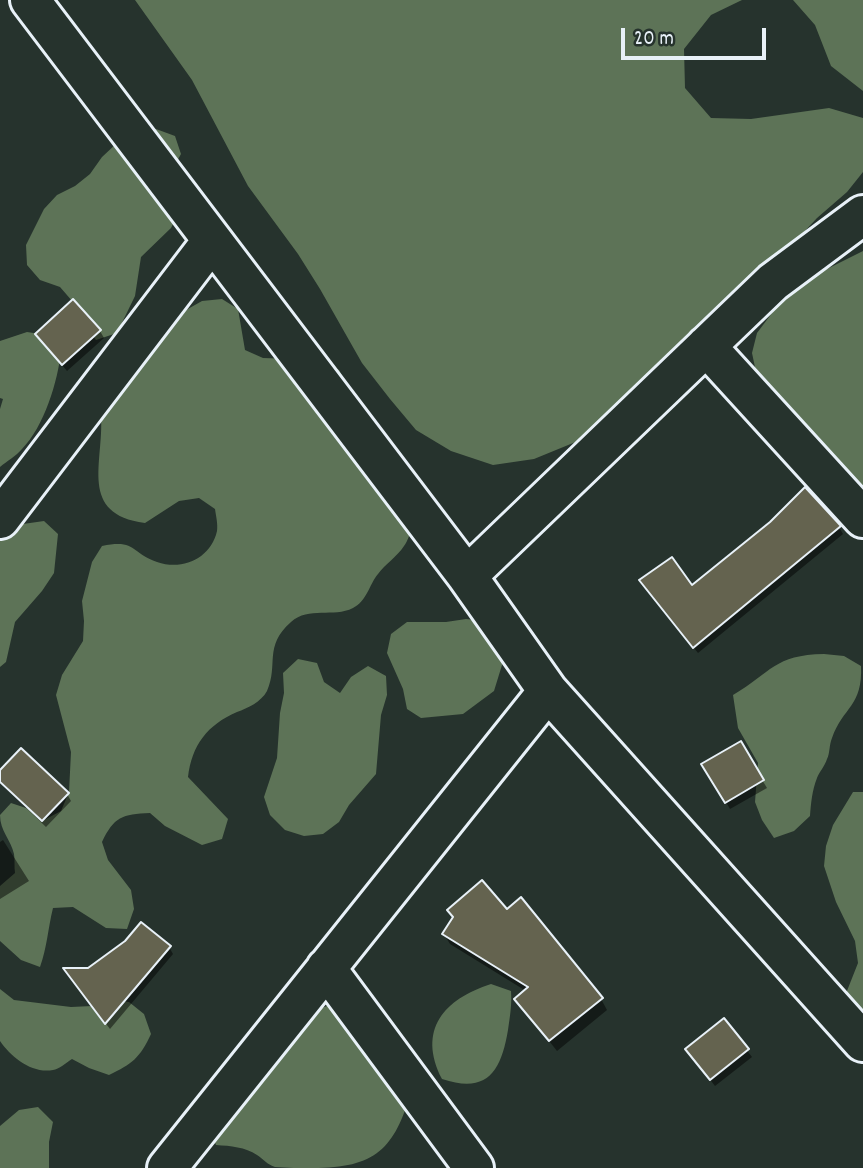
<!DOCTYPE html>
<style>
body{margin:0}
#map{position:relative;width:863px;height:1168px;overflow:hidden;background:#26332d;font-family:Dekko,sans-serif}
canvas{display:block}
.scale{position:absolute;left:621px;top:28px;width:145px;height:32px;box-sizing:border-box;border:4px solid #e8f1f8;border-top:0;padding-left:9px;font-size:21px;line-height:24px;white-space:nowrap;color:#e8f1f8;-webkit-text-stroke:5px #26332d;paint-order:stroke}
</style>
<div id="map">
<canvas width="863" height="1168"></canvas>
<div class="scale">20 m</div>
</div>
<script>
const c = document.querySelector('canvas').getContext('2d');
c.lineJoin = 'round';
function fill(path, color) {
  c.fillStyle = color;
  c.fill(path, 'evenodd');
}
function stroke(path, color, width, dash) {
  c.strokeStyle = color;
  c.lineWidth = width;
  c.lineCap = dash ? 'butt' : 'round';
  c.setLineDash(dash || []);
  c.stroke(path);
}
fill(new Path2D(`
 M135,0H742L711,15L684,49L685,88L711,118L751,119L829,108L863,118V172L847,192L817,218L790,247L756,271L614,418L578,441L534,459L493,465L451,451L416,430L390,399L362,363L320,289L298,254L248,186L192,80Z
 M793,0H863V91L831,66L815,25Z
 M156,129L175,136L181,154L171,172L180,210L171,228L141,257L135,296L117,333L96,340L81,321L73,302L60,287L40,280L27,265L26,245L44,209L57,195L75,186L90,174L102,157L117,143Z
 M863,251V506L756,372L752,353L757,333L784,297L797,284Z
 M222,299L238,309L245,350L263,358L321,360L339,370L357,405L412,527C410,533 408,541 404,546C397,557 385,564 378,574C369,585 367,601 353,608C333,618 309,606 291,622C263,647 279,664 267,691C261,702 248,708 237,712C207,725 192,745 188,777L228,819L222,839L202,845L165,826L150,813C122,814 114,817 102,842L108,860L131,890L134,909L127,929L106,928L73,907L53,908C48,928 47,948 40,967L21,960L0,941V886L15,873C14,867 15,860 14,854C11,840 0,831 0,815L11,803L29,809L44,820L61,811L69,792L71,752L56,695L62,675L83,641L84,621L82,601L92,562L102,546C137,539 130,553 157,562C183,571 211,558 217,531C218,524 216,516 215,509L199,498L179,501L145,523C78,514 104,463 101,416L172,325L186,310L202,301Z
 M27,332L47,335L61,351C58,381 44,427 22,449C16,456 7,461 0,467V409L3,399L0,398V341Z
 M44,521L58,534L54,573L42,591L15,622L6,662L0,667V539L23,524Z
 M466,619L485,621L506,652L494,691L463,714L421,718L407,709L403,689L387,653L391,634L407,622H446Z
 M824,654L844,656L861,666C863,706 843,707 832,738C829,745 830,753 827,759C825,766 819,772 817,778C812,791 811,803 810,816L794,831L774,838L762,820L755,802L758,763L738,728L733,695C772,672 774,655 824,654Z
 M298,659L317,663L324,682L340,693L351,677L368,666L386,676L387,695L381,715L376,774L349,805L339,822L323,834L304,836L285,830L270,815L264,797L277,758L280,713L284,693L283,673Z
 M853,792H863V1057L843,1001L858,963L855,941L836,902L824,866L826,846L833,825Z
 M491,984L511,991C512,1005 510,1016 508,1030C501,1072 487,1094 442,1079C417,1030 444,999 491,984Z
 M0,989L14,1000L71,1007L92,1006L109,999L129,1002L144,1014L151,1034C140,1058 132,1064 109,1075L89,1068L72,1059C66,1063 59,1069 53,1070C32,1074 11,1057 0,1041Z
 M327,1006L346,1012L411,1091C395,1149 375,1168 313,1168C301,1168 286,1168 275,1167C268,1165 263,1159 257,1155C245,1147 231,1146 216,1145L208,1127L308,1013Z
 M38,1107L53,1122L49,1142V1168H0V1126L19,1110Z`), '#5d7357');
fill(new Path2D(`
 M100,331L104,338L67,371L37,335Z
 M839,527L843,534L698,653L645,587L692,588Z
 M740,743L767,788L730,809L704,764Z
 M0,773L67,794L71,801L46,827L0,783Z
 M3,840L29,881L0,899V842Z
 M444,934L601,999L607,1010L557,1051L516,999L526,991L450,944Z
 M169,947L173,954L110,1029L78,987Z
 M724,1020L752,1057L715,1086L692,1056Z`), '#0007');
const building = new Path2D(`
 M73,299L101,330L62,365L35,334Z
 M805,487L841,526L693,648L639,580L672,557L692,585L770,522Z
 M741,741L764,780L725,803L701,764Z
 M21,748L69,793L42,821L0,782V770Z
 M482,880L507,909L521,897L603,998L549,1041L514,999L528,987L442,934L453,917L447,910Z
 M141,922L171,946L105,1024L63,968H88L125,941Z
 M724,1018L749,1049L710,1080L685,1049Z`);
fill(building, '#64634f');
stroke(building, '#e8f1f8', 2);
const street = new Path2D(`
 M30,0L467,576L548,691L863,1042
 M706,346L863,518
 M0,519L211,242
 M467,576L773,282L863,215
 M326,968L474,1168
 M167,1168L548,691`);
stroke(street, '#e8f1f8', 44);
stroke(street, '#26332d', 38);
</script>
